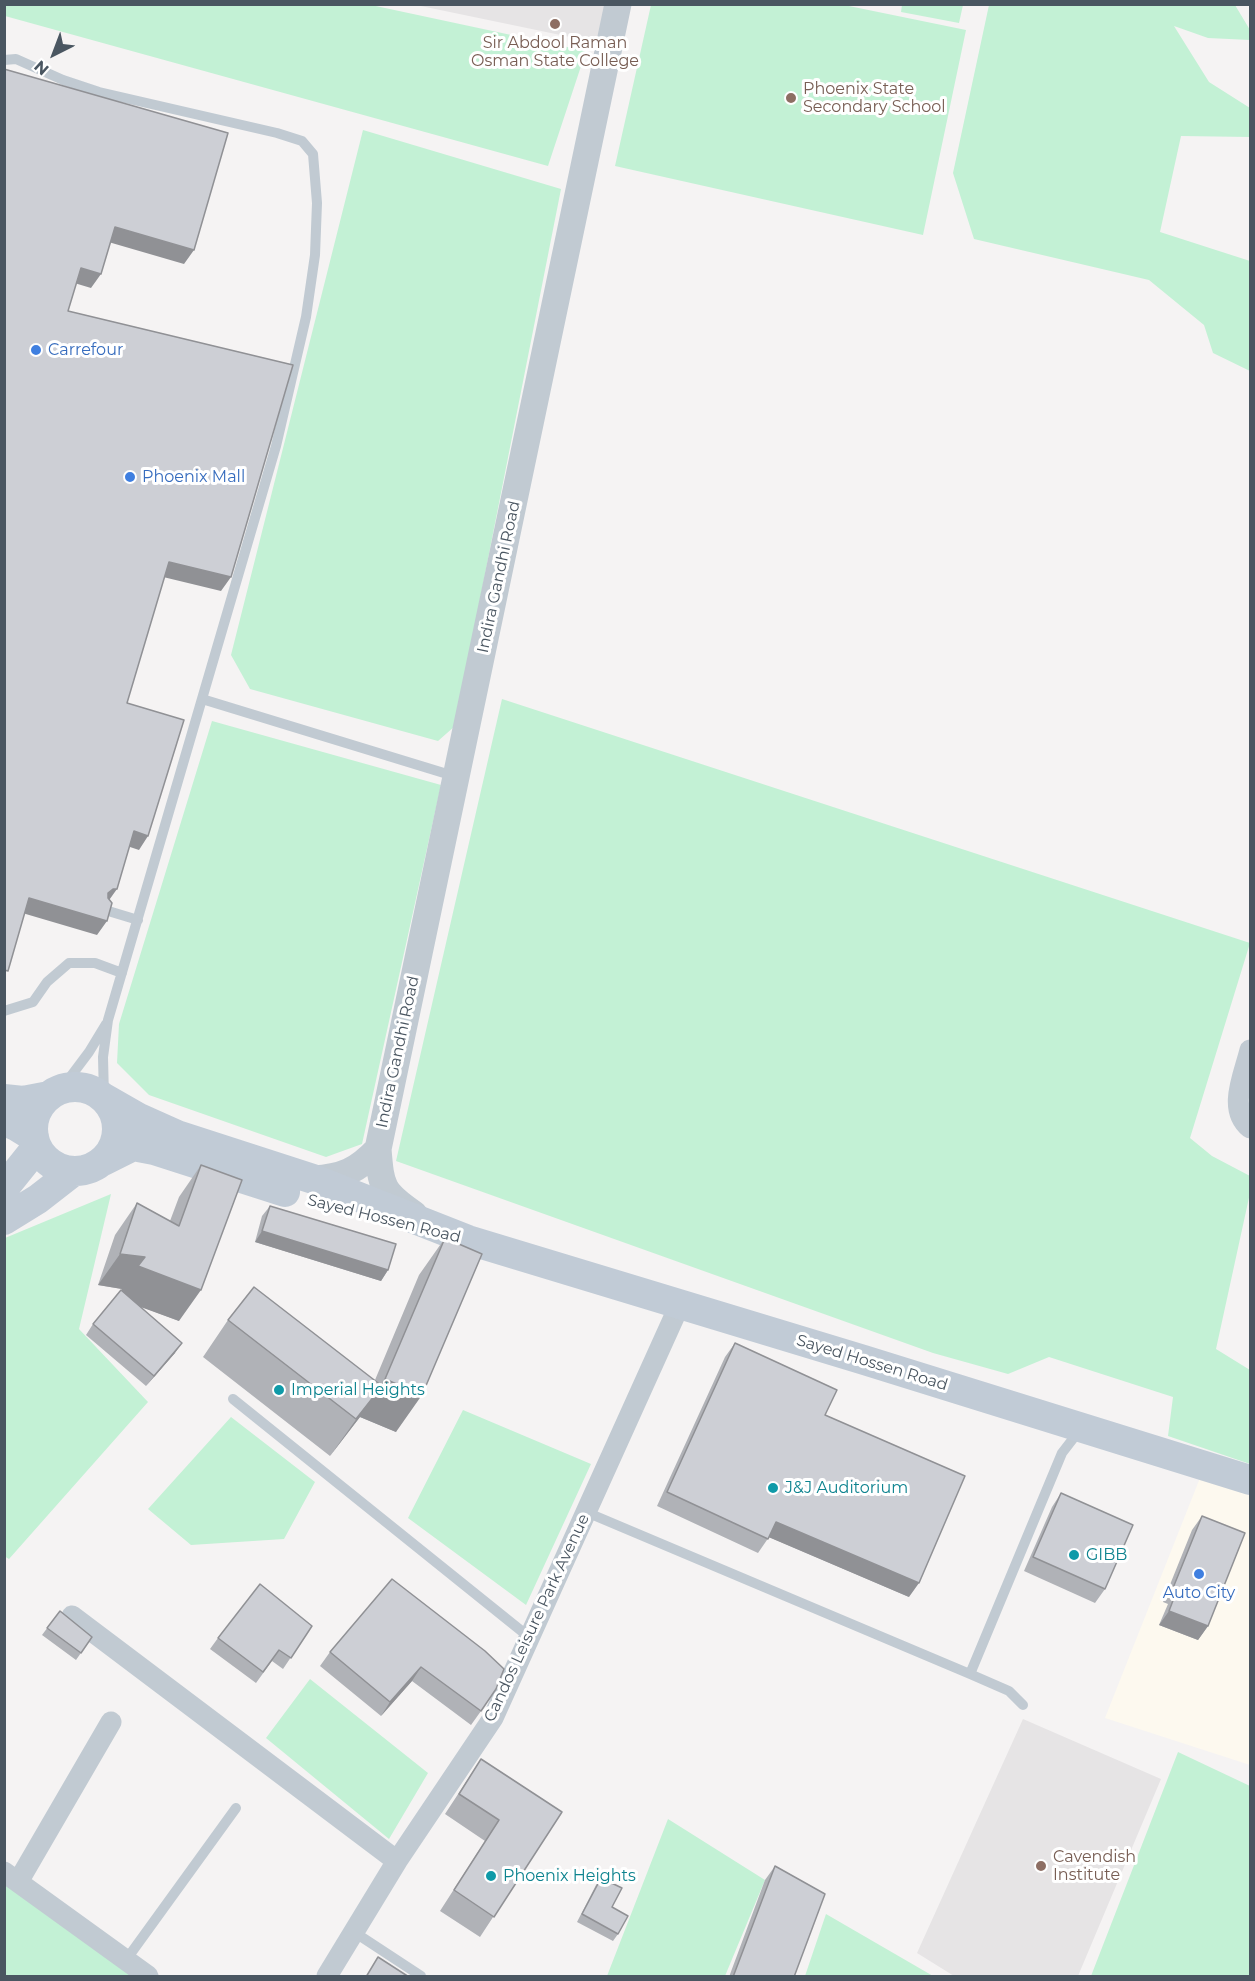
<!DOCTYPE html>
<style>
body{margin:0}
#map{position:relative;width:1255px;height:1981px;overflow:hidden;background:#f5f3f3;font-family:Montserrat,sans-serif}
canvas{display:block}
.frame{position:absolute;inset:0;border:6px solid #4a5661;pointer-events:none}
.north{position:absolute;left:24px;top:24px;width:60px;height:60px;-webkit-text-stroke:4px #fff;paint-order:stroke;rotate:222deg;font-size:16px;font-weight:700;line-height:24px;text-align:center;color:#4a5661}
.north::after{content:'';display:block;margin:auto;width:21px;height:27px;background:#4a5661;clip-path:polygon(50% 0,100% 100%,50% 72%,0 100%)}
</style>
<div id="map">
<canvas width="1255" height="1981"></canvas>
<div class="frame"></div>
<div class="north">N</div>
</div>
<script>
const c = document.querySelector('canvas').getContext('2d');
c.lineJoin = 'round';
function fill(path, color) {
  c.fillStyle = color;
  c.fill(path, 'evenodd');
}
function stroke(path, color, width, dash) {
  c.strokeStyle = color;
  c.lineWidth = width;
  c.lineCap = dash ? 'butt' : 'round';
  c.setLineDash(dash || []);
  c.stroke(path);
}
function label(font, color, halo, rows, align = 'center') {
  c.font = font + ' Montserrat,sans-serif';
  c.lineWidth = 6;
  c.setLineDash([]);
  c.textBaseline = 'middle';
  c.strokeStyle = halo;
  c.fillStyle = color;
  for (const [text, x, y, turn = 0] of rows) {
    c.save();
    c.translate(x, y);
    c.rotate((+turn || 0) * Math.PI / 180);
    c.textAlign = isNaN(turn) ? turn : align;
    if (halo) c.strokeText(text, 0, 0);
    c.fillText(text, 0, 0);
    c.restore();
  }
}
fill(new Path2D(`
 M1200,1478L1250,1494V1765L1105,1718Z`), '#fdf9ef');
fill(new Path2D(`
 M416,5H607L599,43Z
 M1023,1719L1161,1779L1078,1976H954L917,1953Z`), '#e6e4e5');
fill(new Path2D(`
 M4,5H371L586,51L548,166L5,16Z
 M651,5H844L966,30L923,235L615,166Z
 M902,5V4L963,5L959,23L901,12Z
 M989,5H1235L1250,30V40L1208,38L1174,26L1209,82L1250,108V137L1181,136L1160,232L1250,261V371L1213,353L1204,325L1149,280L974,239L953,173Z
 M363,130L561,189L455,726L438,741L250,689L231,655Z
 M502,699L1250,943L1190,1138L1212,1156L1250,1176V1193L1216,1349L1250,1370V1464L1168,1436L1173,1397L1049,1357L1008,1374L933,1353L396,1161Z
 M212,721L441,785L362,1144L326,1157L149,1095L117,1063L119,1024Z
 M111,1194L79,1329L148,1402L9,1559L4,1556L5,1238Z
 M463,1410L591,1464L526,1605L408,1518Z
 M231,1417L315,1482L284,1539L191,1545L148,1509Z
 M310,1679L428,1773L389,1839L266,1738Z
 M1178,1752L1250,1786V1976H1091Z
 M668,1819L765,1880L725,1976H607Z
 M5,1873L144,1976H5Z
 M826,1914L933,1976H805Z`), '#c3f1d5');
stroke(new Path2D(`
 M4,60L16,59L63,80L99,92L277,133L302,141L313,154L317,203L315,255L306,317L276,446L108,1020L103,1057L104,1097
 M202,699L457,777
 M105,910L138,920
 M4,1011L33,1002L47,982L69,963H95L122,973
 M62,1088L89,1052L106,1024
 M233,1399L529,1637
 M586,1512L970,1674L1009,1691L1023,1705
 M970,1674L1062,1453L1079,1431
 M354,1932L421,1976
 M126,1960L236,1808`), '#c1cad2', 10);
stroke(new Path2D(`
 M1250,1050C1244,1075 1227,1109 1250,1128
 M72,1616L397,1861
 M4,1872L148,1976
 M18,1882L111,1722
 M327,1976L397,1861L493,1718L680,1304`), '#c1cad2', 21);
stroke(new Path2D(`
 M313,1179C343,1177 357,1171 378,1149
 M414,1214C382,1192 381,1187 378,1149L618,4`), '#c1cad2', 27);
stroke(new Path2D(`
 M33 1129a42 42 0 1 1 84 0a42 42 0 1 1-84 0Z
 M104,1098L139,1118L177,1135L313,1179L468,1240L864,1360L1250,1480
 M4,1099L23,1101L49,1096
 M4,1121L16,1126L34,1137
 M103,1161L133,1146L154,1150L285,1192
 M4,1188L37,1147
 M4,1220L38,1199L74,1171`), '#c1cbd6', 30);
fill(new Path2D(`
 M201,1165L179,1321L142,1307L175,1353L146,1386L86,1335L93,1324L122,1289L98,1285L115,1235L137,1203L170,1221L179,1197Z
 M270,1206L388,1270L381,1281L255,1242L262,1216Z
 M445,1238L396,1432L360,1417L330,1456L203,1357L228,1320L375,1380L419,1275Z
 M735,1343L825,1415L909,1597L769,1537L758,1553L657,1506L725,1357Z
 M1061,1493L1105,1589L1095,1603L1024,1571L1052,1507Z
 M1202,1516L1208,1626L1198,1640L1159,1625L1168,1604L1163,1602L1192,1530Z
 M392,1579L481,1711L471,1725L412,1681L381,1716L320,1666L330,1652Z
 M60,1611L92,1637L76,1660L42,1635Z
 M312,1626L283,1669L272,1661L256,1683L210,1649L218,1638Z
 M481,1759L562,1812L480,1937L440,1911L485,1841L445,1814Z
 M775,1866L794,1977H729L765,1880Z
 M601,1878L612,1907L618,1934L613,1941L577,1922L596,1885Z`), '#b0b2b7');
fill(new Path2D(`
 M115,227L194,250L184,264L105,241Z
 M81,268L101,274L91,288L71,282Z
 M169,562L231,577L221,591L159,576Z
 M134,831L148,836L139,850L124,845Z
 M113,889H117L107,903L108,893Z
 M29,898L107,921L97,935L19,912Z
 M262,1231L388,1270L381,1281L255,1242Z
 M120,1254L145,1257L201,1290L179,1321L116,1298L122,1289L98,1285Z
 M182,1343L175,1353L146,1386L154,1376Z
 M385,1379L422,1395L396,1432L360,1417L330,1456Z
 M776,1522L919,1583L909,1597L766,1536Z
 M1169,1611L1208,1626L1198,1640L1159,1625Z
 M421,1667L412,1681L381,1716L390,1702Z`), '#909195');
const building = new Path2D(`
 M4,69L228,133L194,250L115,227L101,274L81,268L68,311L293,365L231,577L169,562L127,703L184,720L148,836L134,831L117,889H113L108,893V898L112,903L107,921L29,898L8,971L4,970Z
 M201,1165L242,1180L201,1290L138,1266L145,1257L120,1254L137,1203L179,1226Z
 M270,1206L396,1244L388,1270L262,1231Z
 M445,1238L482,1254L422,1395L385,1379Z
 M254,1287L382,1386L356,1419L228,1320Z
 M121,1290L182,1343L154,1376L93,1324Z
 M735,1343L837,1390L825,1415L965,1476L919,1583L776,1522L768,1539L667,1492Z
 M1061,1493L1133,1525L1105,1589L1033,1557Z
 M1202,1516L1245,1533L1208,1626L1169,1611L1177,1590L1173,1588Z
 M392,1579L485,1651L504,1669L496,1689L481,1711L421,1667L390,1702L330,1652Z
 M260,1584L312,1626L291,1658L279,1650L263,1672L218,1638Z
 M60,1611L92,1637L81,1653L47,1628Z
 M481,1759L562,1812L494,1917L454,1890L499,1820L459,1794Z
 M775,1866L825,1894L794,1977H733Z
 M601,1878L622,1888L612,1907L628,1916L618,1934L582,1914Z
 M378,1957L409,1977H366Z`);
fill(building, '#cdcfd5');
stroke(building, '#909195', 1.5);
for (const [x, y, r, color] of [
 [555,24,6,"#8d6e63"],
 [791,98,6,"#8d6e63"],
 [36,350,6,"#3f7fe0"],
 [130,477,6,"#3f7fe0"],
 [279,1390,6,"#0f9aa8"],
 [773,1488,6,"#0f9aa8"],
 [1074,1555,6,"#0f9aa8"],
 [1199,1574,6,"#3f7fe0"],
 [1041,1866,6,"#8d6e63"],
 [491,1876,6,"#0f9aa8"]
]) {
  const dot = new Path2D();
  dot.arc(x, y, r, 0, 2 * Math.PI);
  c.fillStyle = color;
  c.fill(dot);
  stroke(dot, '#fff', 2);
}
label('16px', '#785e54', '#fff', [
 ["Sir Abdool Raman",555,43,"center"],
 ["Osman State College",555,61,"center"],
 ["Phoenix State",803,89],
 ["Secondary School",803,107],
 ["Cavendish",1053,1857],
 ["Institute",1053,1875]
], 'left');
label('16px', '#366cbe', '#fff', [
 ["Carrefour",48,350],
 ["Phoenix Mall",142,477],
 ["Auto City",1199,1593,"center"]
], 'left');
label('16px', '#4a5661', '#fff', [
 ["Indira Gandhi Road",499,577,-78],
 ["Indira Gandhi Road",398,1052,-78],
 ["Sayed Hossen Road",384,1219,14],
 ["Sayed Hossen Road",872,1363,17],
 ["Candos Leisure Park Avenue",537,1618,-65]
]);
label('16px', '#0d838f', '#fff', [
 ["Imperial Heights",291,1390],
 ["J&J Auditorium",785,1488],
 ["GIBB",1086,1555],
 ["Phoenix Heights",503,1876]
], 'left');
</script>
